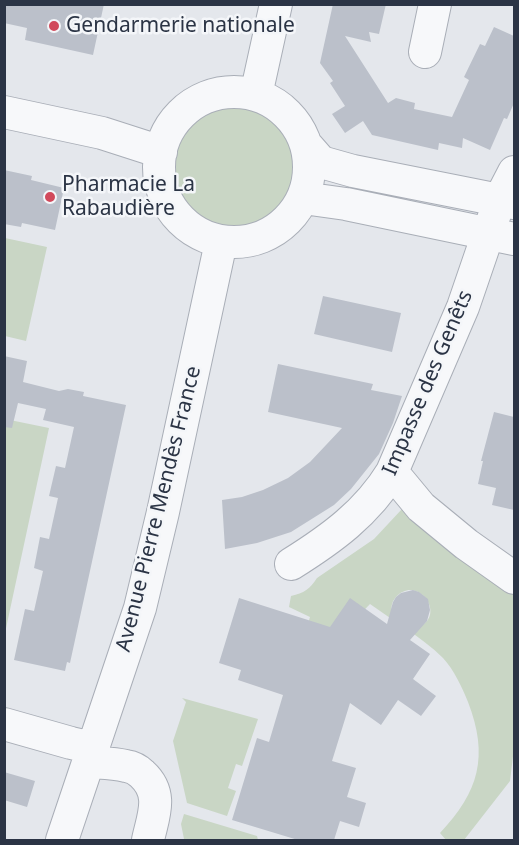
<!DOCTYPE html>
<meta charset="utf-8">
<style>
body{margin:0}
#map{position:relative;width:519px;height:845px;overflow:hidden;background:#e4e7ec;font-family:"Noto Sans",sans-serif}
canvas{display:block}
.frame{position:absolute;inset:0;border:6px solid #2b3445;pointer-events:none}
</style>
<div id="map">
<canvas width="519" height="845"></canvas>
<div class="frame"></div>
</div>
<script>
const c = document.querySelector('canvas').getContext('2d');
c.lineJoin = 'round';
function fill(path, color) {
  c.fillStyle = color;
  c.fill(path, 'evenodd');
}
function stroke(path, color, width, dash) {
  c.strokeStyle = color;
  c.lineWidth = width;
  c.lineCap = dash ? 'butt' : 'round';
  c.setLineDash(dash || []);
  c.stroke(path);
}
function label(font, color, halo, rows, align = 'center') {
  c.font = font + ' "Noto Sans",sans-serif';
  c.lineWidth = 5;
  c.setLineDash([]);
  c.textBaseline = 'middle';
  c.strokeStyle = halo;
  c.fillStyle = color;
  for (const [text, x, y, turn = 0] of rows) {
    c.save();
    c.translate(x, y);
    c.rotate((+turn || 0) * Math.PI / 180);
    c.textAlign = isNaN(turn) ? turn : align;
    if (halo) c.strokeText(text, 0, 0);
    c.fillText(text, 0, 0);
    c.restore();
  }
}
fill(new Path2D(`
 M174 167a61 61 0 1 1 122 0a61 61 0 1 1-122 0Z
 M5,238L47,247L26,341L5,336Z
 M5,419L49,428L5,633Z
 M402,509L514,591V748L510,781L464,840H446L440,833C479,792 489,756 468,702C462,687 454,670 443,658C432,647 419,638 407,629C454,626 420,571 396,597C390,603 391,612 393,620L370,604L289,689L310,617L289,607L291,596C304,593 310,589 317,578L374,539Z
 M182,698L258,719L242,766L236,764L228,788L236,791L227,816L187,803L173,741L186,702Z
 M184,814L257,836L258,840H190L184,839L181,824Z`), '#c9d6c5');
fill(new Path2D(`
 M4,4H104L93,55L25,40L27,28L4,23Z
 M333,4H386L379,34L369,32L371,42L345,36L388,103L396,98L415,103L414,109L452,117L469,80L464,77L480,44L485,46L494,27L514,36V103L507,119L504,118L490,150L463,138L462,148L439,143L438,150L372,135L363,121L345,133L332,114L345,106L330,83L333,81L320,63Z
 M4,170L32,176L31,180L64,188L55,230L22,223L21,227L4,224Z
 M323,296L401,313L392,352L314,334Z
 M4,356L27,361L23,382L59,391L68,389L84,392L83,396L126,405L70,663L67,662L65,671L14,660L25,609L34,611L43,571L34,568L40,537L49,539L58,498L49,496L56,466L65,468L74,427L43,420L46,409L18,403L12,428L4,427Z
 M278,364L373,384L371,390L402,396L393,423L379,454L351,489L334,505L291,532L257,543L225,549L222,500L242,497L263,490L288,478L310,462L342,428L268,412Z
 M494,412L514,417V510L492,505L496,488L478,484L483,461H481Z
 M413,590L419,592L428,599L430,610L427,621L410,640L430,654L413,679L436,696L421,716L398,700L381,725L350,703L332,761L356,768L347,797L366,803L359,827L340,821L334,840H298L232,820L257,738L269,742L283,695L238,680L241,670L219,663L239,598L330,627L350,598L387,624L393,602L396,597L401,593Z
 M4,772L35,781L27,807L4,800Z`), '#bbc0ca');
const minor = new Path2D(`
 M425,52L435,4
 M159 167a75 75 0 1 1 150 0a75 75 0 1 1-150 0Z
 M256,95L276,4
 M4,112L102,133L161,152
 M307,146L321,162L353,171L514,203
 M303,198L346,204L514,239
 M392,472L421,507L466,544L514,578
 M291,564C331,539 367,513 392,472L463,307L500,199L514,172
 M4,724L71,743L93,748
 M88,762C101,763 114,763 126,766C133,767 138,770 142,774C164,794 153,816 148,840
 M62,840L140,608L163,512L221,242`);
stroke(minor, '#a9aeb7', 34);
stroke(minor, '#f7f8fa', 32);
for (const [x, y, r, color] of [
 [54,26,6,"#d1495b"],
 [50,197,6,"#d1495b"]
]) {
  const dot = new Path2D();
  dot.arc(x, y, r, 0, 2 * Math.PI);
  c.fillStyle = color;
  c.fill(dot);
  stroke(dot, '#f4f6f9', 2);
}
label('21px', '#2b3445', '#f4f6f9', [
 ["Gendarmerie nationale",66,26],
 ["Pharmacie La",62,185],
 ["Rabaudière",62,209]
], 'left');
label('21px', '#2b3445', '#f4f6f9', [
 ["Impasse des Genêts",428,383,-67],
 ["Avenue Pierre Mendès France",159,509,-76]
]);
</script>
